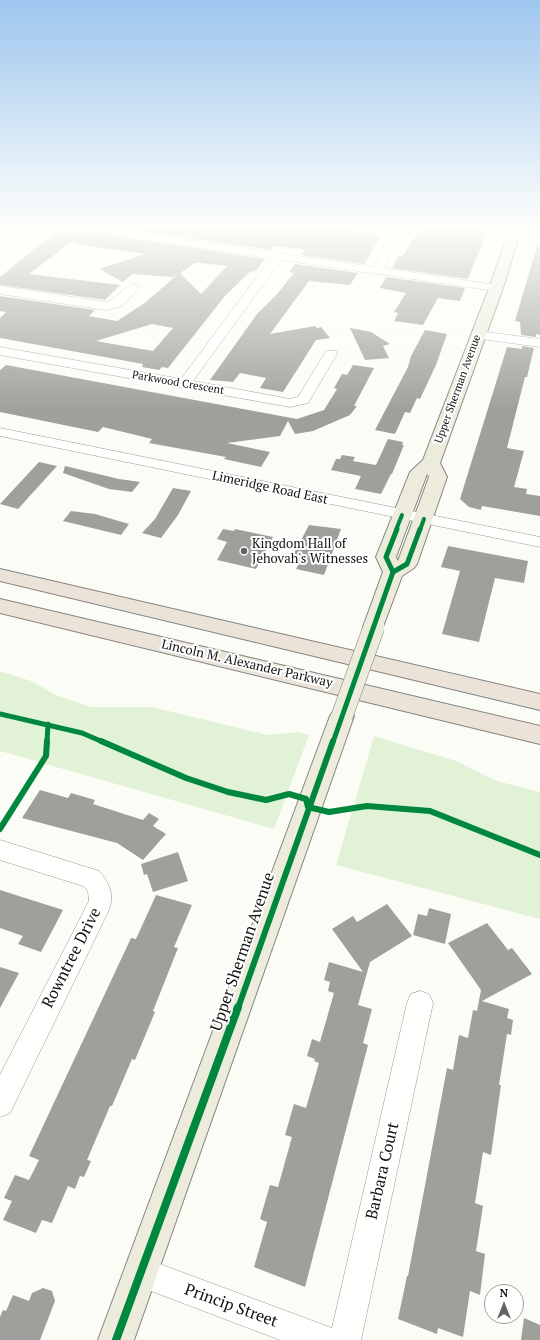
<!DOCTYPE html>
<style>
body{margin:0}
#map{position:relative;width:540px;height:1340px;overflow:hidden;background:#fcfcf7;font-family:"PT Serif",serif}
canvas{display:block}
.north{position:absolute;left:484px;top:1284px;width:40px;height:40px;box-sizing:border-box;background:#fff;border:1px solid #a0a0a0;border-radius:50%;rotate:0deg;font-size:11px;font-weight:700;line-height:16px;text-align:center;color:#111}
.north::after{content:'';display:block;margin:auto;width:14px;height:18px;background:#636362;clip-path:polygon(50% 0,100% 100%,50% 72%,0 100%)}
</style>
<div id="map">
<canvas width="540" height="1340"></canvas>
<div class="north">N</div>
</div>
<script>
const c = document.querySelector('canvas').getContext('2d');
c.lineJoin = 'round';
function fill(path, color) {
  c.fillStyle = color;
  c.fill(path, 'evenodd');
}
function stroke(path, color, width, dash) {
  c.strokeStyle = color;
  c.lineWidth = width;
  c.lineCap = dash ? 'butt' : 'round';
  c.setLineDash(dash || []);
  c.stroke(path);
}
function label(font, color, halo, rows, align = 'center') {
  c.font = font + ' "PT Serif",serif';
  c.lineWidth = 4;
  c.setLineDash([]);
  c.textBaseline = 'middle';
  c.strokeStyle = halo;
  c.fillStyle = color;
  for (const [text, x, y, turn = 0] of rows) {
    c.save();
    c.translate(x, y);
    c.rotate((+turn || 0) * Math.PI / 180);
    c.textAlign = isNaN(turn) ? turn : align;
    if (halo) c.strokeText(text, 0, 0);
    c.fillText(text, 0, 0);
    c.restore();
  }
}
fill(new Path2D(`
 M0,671L31,681L56,695L91,707H152L268,735L298,732L309,735L274,829L0,751Z
 M374,736L456,761L497,781L540,792V919L336,865Z`), '#e2f2d7');
fill(new Path2D(`
 M91,224H170L205,227V224H306L374,233L372,235L381,236L364,264L301,255L305,250L275,246L272,250Z
 M428,224L469,228L471,224H490L468,279L392,268L398,256L402,257L404,254L423,225Z
 M75,230L265,259L256,271L250,272L225,296L168,368L162,367L159,370L142,367L143,364L0,338V318L6,312L0,311V296L95,310L89,316L117,321L146,302L179,273L173,277L132,274L123,282L99,269L145,254L74,244V240L29,274L120,285L105,300L0,285V277L55,232L75,235ZM195,263H200L227,266L201,294L180,273ZM152,324L173,328L153,351L96,341Z
 M537,246L540,247V335L536,334V337L521,335L520,322L515,321Z
 M295,264L358,273L350,285L309,281L270,334L315,326L317,328L321,327L330,338L316,340L283,392L260,388L266,378L240,373L233,382L210,380L257,314L277,294L294,273L289,272Z
 M386,277L465,288L460,301L438,298L423,325L394,321L398,313L394,312L406,293L380,288Z
 M350,328L371,332L390,344L383,346L389,358L365,360Z
 M425,330L447,334L436,365L420,399L417,398L410,413L405,412L395,434L375,430L408,367L411,356Z
 M522,346L534,348L527,377H525L507,448L524,451L514,487L527,489L526,494L540,496V516L482,506L481,510L469,507L460,499L507,347L522,349Z
 M6,365L297,419L324,410L337,389L334,388L342,374L347,375L353,365L374,368L354,406H357L350,415L313,431L295,434L288,421L280,436L227,443L270,452L261,467L224,459L226,457L149,443L152,439L103,427L98,432L0,412V370Z
 M388,439L403,442L402,445H404L392,474H391L381,494L355,489L361,476L331,470L336,459H340L342,455L355,457L353,461L376,465Z
 M39,462L57,466L18,509L0,504Z
 M65,466L119,479L140,482L132,492L109,489L63,473Z
 M173,488L191,491L178,515L161,538L142,533L155,519Z
 M71,511L95,514L129,524L121,535L63,521Z
 M309,525L341,529L324,575L296,569L299,563L290,561Z
 M223,529L234,531L235,529L273,537L256,569L217,560L227,542L217,539Z
 M448,546L528,561L524,583L495,578L479,642L442,634L460,571L441,567Z
 M40,790L68,798L71,793L95,800L93,804L143,820L149,813L159,819L153,826L166,834L143,860L117,843L22,818Z
 M178,852L188,881L153,892L147,874L144,875L141,864Z
 M0,890L63,910L41,952L18,944L23,936L0,928Z
 M156,895L192,905L174,947L178,948L153,1011L155,1012L135,1060L132,1059L112,1106H110L87,1160L91,1161L84,1177L80,1176L75,1189L68,1186L52,1223L42,1220L36,1233L3,1220L12,1201L4,1198L15,1175L29,1180L39,1160L29,1156L131,938L136,939Z
 M387,904L412,936L370,962L358,1005L372,1009L363,1043L368,1045L305,1287L254,1267L267,1222L260,1219L270,1185L278,1187L292,1137L285,1135L294,1104L306,1108L319,1063L314,1061L315,1059L307,1056L312,1039L320,1042L334,993L328,991L330,982L324,980L329,962L363,972L332,929L353,916L357,922Z
 M429,908L451,914L445,944L413,935L418,914L427,916Z
 M487,923L508,950L512,948L532,974L482,1001L509,1009L507,1018L513,1020L511,1035L507,1034L499,1085H501L491,1155L483,1152L475,1203L483,1206L476,1251L485,1254L480,1295L470,1291L463,1337L438,1328L437,1334L398,1319L407,1276H408L447,1068L453,1070L459,1035L468,1038L473,1010L477,1011L481,990L448,943Z
 M0,967L19,973L0,1008Z
 M43,1288L52,1291L55,1301L40,1340H0V1317L3,1310L6,1311L13,1295L29,1301L32,1293Z
 M524,1318L540,1325V1340H521Z`), '#a09f9c');
const minor = new Path2D(`
 M37,224H48L4,261L0,262V253Z
 M57,224H82L373,267L393,230L367,227L362,224H407L384,268L496,285L502,288L496,291L281,260L193,381L290,399L298,397L326,351H336L337,354L308,403L290,407L0,355V347L181,379L271,258L62,227Z
 M134,284L140,287L122,306L106,310L0,294V286L106,302C118,299 123,286 134,284Z
 M478,331L540,339V347L474,338L472,335L474,332Z
 M0,428L540,537V547L0,436Z
 M0,840L99,871C110,883 115,897 108,912L10,1113L0,1117V1075L89,901L88,891L83,886L0,860Z
 M420,991L429,994L433,1003L361,1340H280L130,1283L126,1272L130,1261L141,1257L332,1328L407,1003L411,994Z`);
const major = new Path2D(`
 M511,224H523L503,288L440,463L447,477L417,564L414,568L402,576L381,632L374,634L367,632L363,627L383,572L376,557L410,472L423,460L489,288ZM427,474L429,477L398,561L396,557Z
 M342,707L350,710L354,716L134,1340H98L330,716L334,710Z`);
const highway = new Path2D(`
 M0,569L540,694V710L0,581Z
 M0,599L540,726V744L0,613Z`);
stroke(minor, '#979795', 1);
stroke(major, '#848482', 2);
stroke(highway, '#848482', 2);
fill(minor, '#fffffe');
fill(major, '#edebdb');
fill(highway, '#ebe3d8');
const majorBridge = new Path2D(`
 M342,716L374,627`);
stroke(majorBridge, '#848482', 22, []);
stroke(majorBridge, '#edebdb', 21);
stroke(new Path2D(`
 M396,530L402,515
 M420,530L424,519`), '#00873e', 4);
stroke(new Path2D(`
 M393,572L386,557L397,529
 M0,714L82,733L103,742
 M47,742L48,724
 M333,742L393,572L407,564L420,529`), '#00873e', 5);
stroke(new Path2D(`
 M101,741L186,778L228,792L266,800L289,794L306,799L308,807L329,812L367,806L430,811L540,855
 M0,829L46,756L47,741
 M238,1008L333,741`), '#00873e', 6);
stroke(new Path2D(`
 M116,1340L238,1007`), '#00873e', 8);
const sky = c.createLinearGradient(0, 0, 0, 411);
sky.addColorStop(0, '#9dc6ee');
sky.addColorStop(0.55, '#fefefb');
sky.addColorStop(1, '#fefefb00');
c.fillStyle = sky;
c.fillRect(0, 0, 540, 411);
for (const [x, y, r, color] of [
 [244,551,4,"#636362"]
]) {
  const dot = new Path2D();
  dot.arc(x, y, r, 0, 2 * Math.PI);
  c.fillStyle = color;
  c.fill(dot);
  stroke(dot, '#fff', 1.5);
}
label('11px', '#111', '#fff', [
 ["Parkwood Crescent",178,383,10],
 ["Upper Sherman Avenue",458,389,-70]
]);
label('13px', '#111', '#fff', [
 ["Limeridge Road East",270,488,12],
 ["Lincoln M. Alexander Parkway",247,664,13]
]);
label('13px', '#111', '#fff', [
 ["Kingdom Hall of",252,544],
 ["Jehovah's Witnesses",252,559]
], 'left');
label('16px', '#111', '#fff', [
 ["Upper Sherman Avenue",243,952,-71],
 ["Rowntree Drive",72,958,-63],
 ["Barbara Court",383,1171,-77],
 ["Princip Street",231,1306,20]
]);
</script>
